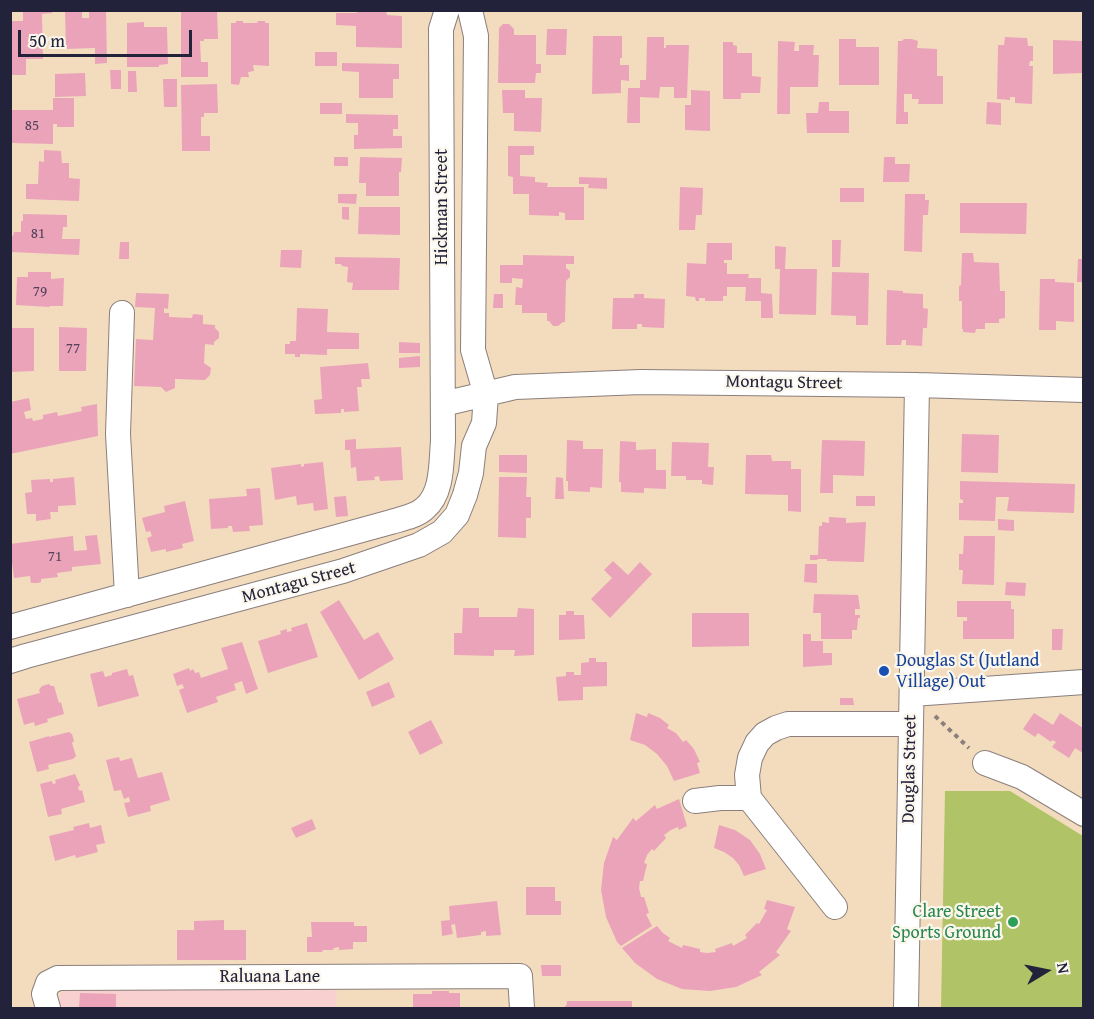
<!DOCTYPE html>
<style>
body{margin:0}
#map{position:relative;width:1094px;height:1019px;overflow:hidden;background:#f3dcbe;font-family:"Gentium Book Plus",serif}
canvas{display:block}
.frame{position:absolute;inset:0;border:12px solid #22223b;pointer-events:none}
.north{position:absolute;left:1016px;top:941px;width:60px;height:60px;-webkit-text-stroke:4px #fbf7ec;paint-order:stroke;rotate:80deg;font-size:16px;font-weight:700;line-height:24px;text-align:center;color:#22223b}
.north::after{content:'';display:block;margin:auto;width:21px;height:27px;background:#22223b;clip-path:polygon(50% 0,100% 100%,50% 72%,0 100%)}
.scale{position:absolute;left:18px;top:30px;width:174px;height:27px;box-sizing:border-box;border:3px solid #22223b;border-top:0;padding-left:8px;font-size:18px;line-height:21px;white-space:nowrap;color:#22223b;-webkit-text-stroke:4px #fbf7ec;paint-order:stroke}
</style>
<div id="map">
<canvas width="1094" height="1019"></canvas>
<div class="frame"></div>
<div class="north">N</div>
<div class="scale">50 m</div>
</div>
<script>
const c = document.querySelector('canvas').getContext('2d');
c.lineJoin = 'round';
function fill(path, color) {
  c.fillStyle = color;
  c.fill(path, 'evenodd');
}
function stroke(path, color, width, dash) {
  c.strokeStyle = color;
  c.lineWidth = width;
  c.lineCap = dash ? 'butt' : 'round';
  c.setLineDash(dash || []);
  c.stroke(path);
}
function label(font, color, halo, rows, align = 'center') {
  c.font = font + ' "Gentium Book Plus",serif';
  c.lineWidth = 4.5;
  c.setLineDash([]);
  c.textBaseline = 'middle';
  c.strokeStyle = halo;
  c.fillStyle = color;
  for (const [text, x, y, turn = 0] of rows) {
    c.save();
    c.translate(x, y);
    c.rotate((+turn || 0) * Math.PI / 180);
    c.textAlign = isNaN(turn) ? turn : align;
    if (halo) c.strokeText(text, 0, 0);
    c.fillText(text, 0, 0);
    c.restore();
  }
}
fill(new Path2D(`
 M68,984L337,985L336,1008H58L56,1001Z`), '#f7d0cf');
fill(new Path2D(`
 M945,791H1010L1083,836V1008H941Z`), '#b1c367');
fill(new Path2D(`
 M23,10H52V13L42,14L43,59H26V75H11L10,21H23Z
 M181,10H217L218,39H204V41H200L201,62H208V77H181Z
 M82,11V18H89V11H106L107,63L95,64V48L66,49L65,12Z
 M356,11H386L387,15L402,16V48L356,47V26L336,25V13H357Z
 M236,21H243V23H257L258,21H265V23H269V66L253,65L254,71L248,72L249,77H241L239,85L231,84V23H236Z
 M144,22V27H167L168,64L159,65V67H127V23Z
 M503,24H509L514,29V35H536V64H541V73H536L535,83H498L499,28Z
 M547,29H567L566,55H546Z
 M593,36H622V58H620V65H629V81L621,80V93L592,94Z
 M647,37H664V48H666V45H689L687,98H674V87H660L659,98L640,97V123H627L628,88H640V80H646Z
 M1005,37L1027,38L1028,46H1033V61H1030L1029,66H1033L1032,104L1015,103V97H1010V100L997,99L998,45H1004Z
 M839,39H856V47H879V85H839Z
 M904,39H912L918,41L917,48L937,49V76H943V104H918L919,99H912V94H904V112H908V124H896L898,41H902Z
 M1053,40L1082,41L1083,73L1053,74Z
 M778,41L795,42L794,51H799V45H814L813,55H819L818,87H790V114H777Z
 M723,42H733V45L737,46V53H752V76L761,77L760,93H741V99H723Z
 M315,52H337V66H315Z
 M342,63L399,64V79H393V98H359V72L342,71Z
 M110,70H121V89H111Z
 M128,71H136L137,92H128Z
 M85,73L86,96L55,97V74Z
 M163,79H177V107H164Z
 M217,84L218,113H204V117H201V136H210V151H182L181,85Z
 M502,90H525V98H542L541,132L514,131V113H503Z
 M691,90L710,91V131L685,130V105H691Z
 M53,98H74V127H57V124H53V144L10,143L11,110H53Z
 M819,102H829V111H849V133H807L806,113H818Z
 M987,102L1001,103V125L986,124Z
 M320,103H342V114H320Z
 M346,114L398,115V129H393V136H402V148L354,149V135H358V123H346Z
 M508,146H534V155H520V176L535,177V182L548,183L547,187H584V220H565V213L559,212V216L529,215V194H513V177L508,176Z
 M44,150L61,151L62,163H69V178L80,179L79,201L26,199V184H38L39,161L44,162Z
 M334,157H348V166H334Z
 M360,157L402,158L401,172H399V196H366V183H359Z
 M884,157H895V164H910L909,182H883Z
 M579,177L607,178V189L588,188L589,184H579Z
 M680,187L703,188L702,215H696L695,230H679Z
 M840,188H864V202H840Z
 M338,194H357L356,204L338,203Z
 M905,194H925V200H929L928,215H923L922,252L904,251Z
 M960,203H1027L1026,234L960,233Z
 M342,207H349V220L342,219Z
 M359,207H400V235L358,234Z
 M23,214L67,215V227H63L62,239H80L79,255L10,252V236H13L14,232H21V221H23Z
 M832,240H841L840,267H832Z
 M120,242H129V259H119Z
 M707,243H732V260H724V263H727V274H749L748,278H761V293L772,294L773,318H761V301H745L746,287H727V296H723V301H705V298H699V301H696L695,297L686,296L687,263L706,264Z
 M775,246L786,247L785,269H817L816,315L779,314L780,269H775Z
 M281,250H302L301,268L280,267Z
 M962,253H973L974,262L999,263L1000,291H1005V318L999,319V323H985V329H976L975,333L963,332V329H962V301H959V286L961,285Z
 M523,255L574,256V264H566V268L570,271V277L566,281L565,322H563L558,326H553L549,321H547V313H522V305H515L516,287L522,288L523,279L512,278V283H500V265H523Z
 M335,257L400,258L399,290H352L353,283L347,282L348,267L342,266L341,264H335Z
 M1078,259H1083V282H1077Z
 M28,272H51V279L64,278L63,306H50L49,307L16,305L17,277H28Z
 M832,272L869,273L868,325H856V316L831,315Z
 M1040,279H1055V282L1074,283V322L1056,321V330H1039Z
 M887,290L903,291V293L923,294V308L928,309L927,328H923L922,346L906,345V340H902L901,345H886Z
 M136,293L169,294L168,309L164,308V313H169V317L192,318L193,314L203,315V324L215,325V328L219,332V338L214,342V345L205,344L204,363L211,368L210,375L205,380L175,379V388L166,392L161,387L134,386L136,339L153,340L155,308L135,307Z
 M494,294H503V308H493Z
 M634,294H644V298L665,299L664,328L642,327V324H637V329H612L613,298H634Z
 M297,308L328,309L327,332L359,333V349H327V355L300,354V357H295V354H285V344H290V341H296Z
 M59,327L87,328L86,371H59Z
 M10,328H34V371L10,372Z
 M399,342L420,343V353H399Z
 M420,356V367L399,368V358Z
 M368,363L370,379H361L362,387H357L359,411L344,412V409H341V413L315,414L314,400L322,399L320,367Z
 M29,398L31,410L24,412L26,419L32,418L33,421L43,419V415L57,412L58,416L82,411L81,407L97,404L98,436L10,454V402Z
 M962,434L999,435L998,473L961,472Z
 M356,439V449L401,447L403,480L380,481L379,476L374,477L375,480L357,481L356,467L351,468L350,450H345V440Z
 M567,440L583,441V449H603L602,488L590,487V492L568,491V481H566Z
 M822,440L865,441L864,476L833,475V493H820Z
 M620,441L636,442V450L656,449V470H666V489L644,488V493L621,492V482H619Z
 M672,442L709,443L708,467H714L713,485L702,484V480H686V476H671Z
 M499,455H527V473L499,472Z
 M746,455H771L772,461H791V469H801V512L788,511V495L745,494Z
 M323,462L328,509L314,511L313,503L297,505L296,496L275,500L271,468L301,464V467L304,466V464Z
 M74,477L76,505L58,506V512H50L51,519L36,521V514H27L25,493L32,492L31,480L50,479V482H53V479Z
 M499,477H527L526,497H531V518H526V538L498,537Z
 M556,477L563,478L564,499H555Z
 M960,481L1075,484L1074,513L1007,511L1009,497H996L995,521L959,520V503H963V500L960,499Z
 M260,488L263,525L249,526L250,531L233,532L232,526H228V528L211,529L209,499L247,496L246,489Z
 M346,496L348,516L336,517L334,497Z
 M856,496H875V506H856Z
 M185,501L194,541L182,544L183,548L166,552V549L151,552L147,538L152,536L150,531L146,532L142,518L165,512L164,506Z
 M829,517L846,518V523L866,522L864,562L827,561V559H818L817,560H810V555H818L819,526H822V522L829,523Z
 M998,519L1014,520V531L998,530Z
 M97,535L101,564L72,567V571L57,573L58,577L41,579V582L38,583H31L30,576L14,578L12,562H10V544L73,536L74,551L87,550L85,536Z
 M964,536H995L994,585L962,584L963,570H959V554H963Z
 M613,561L628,575L640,562L652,574L610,618L591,599L612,578L604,570Z
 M805,564H817V583L804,582Z
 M1006,582L1026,583L1025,596L1005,595Z
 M814,594L858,595L860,609H855V615H860V618H858L857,630H852V639H821V613H813Z
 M339,600L364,640L378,632L394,659L359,680L320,612Z
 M957,601H1011V609H1014V639H963V621H967V617H957Z
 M463,608H479V617H517L518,608L534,609V655L514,656L515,650H494V656L454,655V633H462Z
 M566,611H574V615H584L585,639L559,640V615H566Z
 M692,613H749V646L692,647Z
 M307,623L318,657L268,673L258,641L281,634L280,631L287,629V632L292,631L291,628Z
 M1052,629H1063L1062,650H1052Z
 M803,634H811V641H823V653H832V665L803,667Z
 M242,642L258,689L246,694L242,681L234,684L236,690L216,697L218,702L187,713L179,690L184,688L182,684L177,686L173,674L189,668L190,671L193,669L195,673L199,672L201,678L228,669L221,648Z
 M589,658H596V662H607V686L583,687V700L558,701L556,677L566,676V672H574V675H581V663L589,662Z
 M127,669L129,676L133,675L139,696L98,707L90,674L103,671L105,677L112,675V673Z
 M389,682L395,697L372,707L366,692Z
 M49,684L51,686H54L59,703L61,702L64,714L47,719L48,722L35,726L34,722L24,725L17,699L40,693L39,690L42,686Z
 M840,698H853L854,705H840Z
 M636,713L647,717L648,713L660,718L669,725L667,728L676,733L683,742L686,740L694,749L700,762L697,763L700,773L674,781L667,766L657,754L645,745L630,740Z
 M1034,713L1053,725L1060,713L1083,728V753L1075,748L1069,758L1052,747L1056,742L1052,740L1051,742L1038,733L1035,737L1023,729Z
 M431,720L443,743L420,755L408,732Z
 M69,732L72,734L74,741L72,743L76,756L73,759L48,765L49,769L37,772L29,742L49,736V737Z
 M119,757L120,761L132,758L138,778L162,772L170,800L150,806L151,811L128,817L124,803L130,802L129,797L124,799L121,790L114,791L106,760Z
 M75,774L80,785L78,788L80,791L82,790L85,802L61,809L62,814L48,817L40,784L52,781L53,784L56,783L55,780Z
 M679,799L687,826L679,830L678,827L671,830L664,835L666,838L654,851L652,849L647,855L644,863L647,864L643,881H640L639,888L641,897H644L649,913L646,914L652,926L621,946L617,942L606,917L601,890L604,863L613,837L617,840L633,818L636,821L655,805L657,809Z
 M312,819L316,829L296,838L291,828Z
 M89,823L90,828L101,825L105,843L96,845L98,852L76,858L75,855L55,861L49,836L74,830L73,827Z
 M719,825L735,830L750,840L760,854L766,869L744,876L739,865L733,858L724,852L714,848Z
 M526,887H555V901H561V915H526Z
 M767,900L795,907L787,929L791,931L776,952L780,955L759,972L762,975L736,987L710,991L682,989L657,979L635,963L622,948L657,926L663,933L670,938L668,941L682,948L683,945L700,949V952L707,953L716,952L715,949L732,943L733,946L747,938L745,935L757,923L759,924L767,910L764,909Z
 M497,901L501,935L486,936V931L481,932V935L457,938L455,924L451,925L453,934L442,936L441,921L450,920L449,906Z
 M224,920V930H246V960H177V930H194V921Z
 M311,922H354V926H367V942H353V949L339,950V947L334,948L333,950H323L322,952H307V937H312Z
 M541,965H561V976H542Z
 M432,991H449V993H460V1008H413V994H432Z
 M80,993L116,994V1008H79Z
 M567,1001H632V1008H564L567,1004Z`), '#eba3ba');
const minor = new Path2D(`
 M122,313L118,434L127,595
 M443,404L515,387L641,382L917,385L1084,390
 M10,627L391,522C401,519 417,516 425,508C443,493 441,462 443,441L441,29L447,10
 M10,661L26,656L343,571L419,545L442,532L457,515L465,495L471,473L474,446L484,423L486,395L473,350L476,36L470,10
 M912,694L1084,682
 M985,763L1022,777L1084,814
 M695,801L720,798H749
 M835,907L749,798L747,775L750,758L757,743L765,734L776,728L788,724H911
 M48,1008L44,994L48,983L58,978L520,976L522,1008
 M906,1008L917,385`);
stroke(minor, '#8a7f7c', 26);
stroke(new Path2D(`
 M935,716L969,748`), '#8a7f7c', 4, [4.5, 4.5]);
stroke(minor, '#fff', 24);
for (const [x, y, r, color] of [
 [884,671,6,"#1a4fb4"],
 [1013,922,6,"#2e9e5b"]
]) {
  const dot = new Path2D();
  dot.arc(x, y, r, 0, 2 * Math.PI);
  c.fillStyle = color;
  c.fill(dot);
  stroke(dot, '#fbf7ec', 2);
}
label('15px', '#54425b', null, [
 ["85",32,126],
 ["81",38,234],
 ["79",40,292],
 ["77",73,349],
 ["71",55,557]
]);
label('18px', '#22223b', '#fbf7ec', [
 ["Hickman Street",442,207,-90],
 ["Montagu Street",784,383,1],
 ["Montagu Street",299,583,-15],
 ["Douglas Street",910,769,-89],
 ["Raluana Lane",270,977]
]);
label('18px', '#164399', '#fbf7ec', [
 ["Douglas St (Jutland",896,661],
 ["Village) Out",896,682]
], 'left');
label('18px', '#27864d', '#fbf7ec', [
 ["Clare Street",1001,912],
 ["Sports Ground",1001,933]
], 'right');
</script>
